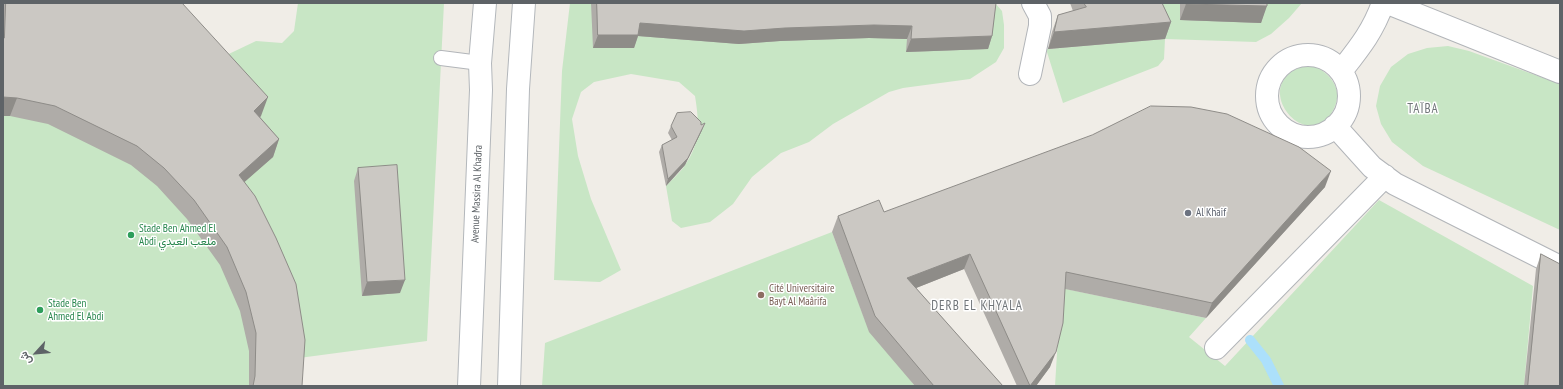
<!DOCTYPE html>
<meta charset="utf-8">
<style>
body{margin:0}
#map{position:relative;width:1563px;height:389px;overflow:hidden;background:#f0ede7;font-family:"PT Sans Narrow",Vazirmatn,sans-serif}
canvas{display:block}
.frame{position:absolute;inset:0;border:4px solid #5e6367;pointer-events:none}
.north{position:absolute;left:16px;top:333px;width:40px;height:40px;-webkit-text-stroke:3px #fff;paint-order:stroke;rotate:243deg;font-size:11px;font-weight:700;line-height:16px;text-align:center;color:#5e6367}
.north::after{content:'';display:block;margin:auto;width:14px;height:18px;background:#5e6367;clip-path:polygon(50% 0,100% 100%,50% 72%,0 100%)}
</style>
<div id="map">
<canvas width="1563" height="389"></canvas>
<div class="frame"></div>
<div class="north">ش</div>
</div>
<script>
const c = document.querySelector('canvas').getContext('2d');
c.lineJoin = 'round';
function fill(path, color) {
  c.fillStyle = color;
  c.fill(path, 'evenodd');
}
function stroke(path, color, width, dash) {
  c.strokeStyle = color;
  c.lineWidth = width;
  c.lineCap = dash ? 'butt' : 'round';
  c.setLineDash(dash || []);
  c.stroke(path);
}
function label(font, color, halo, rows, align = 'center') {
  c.font = font + ' "PT Sans Narrow",Vazirmatn,sans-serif';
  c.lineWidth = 3;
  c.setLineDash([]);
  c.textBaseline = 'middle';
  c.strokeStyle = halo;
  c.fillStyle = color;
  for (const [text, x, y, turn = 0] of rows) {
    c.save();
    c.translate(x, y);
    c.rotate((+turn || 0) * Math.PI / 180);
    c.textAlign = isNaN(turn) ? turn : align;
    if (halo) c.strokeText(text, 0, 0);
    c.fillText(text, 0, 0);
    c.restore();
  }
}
fill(new Path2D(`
 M298,3H444L427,341L299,358L297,386H3V57L248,130L261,116L212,62L256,41L282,43L294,31Z
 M570,3H911L907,52L995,3L1002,11L1004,25V48L996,62L970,79L903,88L889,92L833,124L809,142L781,153L752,177L733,204L710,222L681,228L672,221L666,186C672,179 680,173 685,165C701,143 699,121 695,96L679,82L631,74L594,82L581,92L572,119L578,156L591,199L621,270L600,282L554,280L562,71Z
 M1148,3H1302L1289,18L1271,34L1256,42L1165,39L1164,59L1158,66L1063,103L1046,49L1164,39Z
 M1448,46L1469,51L1560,84V230L1423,166L1392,142L1381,124L1376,106L1380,86L1391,67L1408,54L1427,48Z
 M1312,64C1332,75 1346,91 1331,114C1303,155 1243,77 1312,64Z
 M1379,200L1533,286L1524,386H1055L1061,288L1206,318L1189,337L1225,366Z
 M832,232L865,320L915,386H542L545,343Z`), '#c8e6c5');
stroke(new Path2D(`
 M1250,340L1266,360L1279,386`), '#ace0fb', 10);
const lane = new Path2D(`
 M441,58L480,63`);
const street = new Path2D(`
 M1388,3L1560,72
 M1267 96a41 41 0 1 1 82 0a41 41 0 1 1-82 0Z
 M1342,70C1360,47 1373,31 1383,3
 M1030,74L1040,26V16L1033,3
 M1335,126L1372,167L1395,184L1560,267
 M1216,348L1385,176`);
const secondary = new Path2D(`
 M469,386L481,90L480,63L485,3
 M509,386L518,89L524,3`);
stroke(lane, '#b2b5b9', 16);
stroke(street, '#b2b5b9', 24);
stroke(secondary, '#b3b7bb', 24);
stroke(lane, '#fff', 14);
stroke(street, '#fff', 22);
stroke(secondary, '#fff', 22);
fill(new Path2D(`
 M3,3H182L261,116L260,117L279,139L273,157L244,182L302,386H249V351L240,311L220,265L187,219L157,186L131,165L48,124L10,116H3Z
 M591,3H996L992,36L988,49L906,52L907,39L869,38L780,41L739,44L638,36L634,48H593Z
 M1070,3H1162L1171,22L1165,39L1048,49L1052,32L1058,15L1073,11Z
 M1180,3H1267L1261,23L1180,20Z
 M701,125L702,130L685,165L666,186L659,152L662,145L672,140L668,133L671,126Z
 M358,168L400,293L362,296L354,181Z
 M1325,187L1206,318L1065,289L1050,367L1036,386H1017L964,269L916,288L1003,386H915L869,332L832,232L838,216L884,212Z
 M1541,254L1560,386H1524L1536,269Z`), '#afaca8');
fill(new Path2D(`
 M1186,4L1267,6L1261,23L1180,20Z
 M1171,22L1165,39L1048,49L1054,32Z
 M640,23L785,28L874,25L912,26L907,39L869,38L780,41L739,44L638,36L634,48H593L598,35Z
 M992,36L988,49L906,52L911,39Z
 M3,97L17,98L10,116H3Z
 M268,97L261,116L248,130L254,111Z
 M705,123L702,130L685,165L666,186L668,179Z
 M279,139L273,157L232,193L239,175Z
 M1331,171L1325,187L1206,318L1212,303Z
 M970,254L964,269L901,294L907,278Z
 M405,280L400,293L362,296L367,282Z
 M1056,352L1050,367L1036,386H1029Z`), '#8e8c88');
const building = new Path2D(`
 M6,3H182L268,97L254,111L279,139L239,175L255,196L276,238L296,284L305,340L302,386H253L255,376L256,333L246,292L227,247L194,200L164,168L137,146L55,106L17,98L3,97V38H4Z
 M597,3H996L992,36L911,39L912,26L874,25L785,28L744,31L640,23L638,35H598Z
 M1084,3H1162L1171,22L1054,32L1058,15L1086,7Z
 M1186,3H1267V6L1186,4Z
 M1151,106L1191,107L1227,114L1299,147L1331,171L1212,303L1066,272L1063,323L1056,352L1030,386L970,254L907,278L1003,386H934L875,316L838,216L879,200L884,212L1092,135Z
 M691,112L701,122V125L705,123L688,158L668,179L662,145L677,137L671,126L677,113Z
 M397,165L405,280L367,282L358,168Z
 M1541,254L1560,264V386H1528Z`);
fill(building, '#cbc8c3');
stroke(building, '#8e8c88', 1);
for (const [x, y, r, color] of [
 [1188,213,4,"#6b7280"],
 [131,235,4,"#2e9e5b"],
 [761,295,4,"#8d6e63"],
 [40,310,4,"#2e9e5b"]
]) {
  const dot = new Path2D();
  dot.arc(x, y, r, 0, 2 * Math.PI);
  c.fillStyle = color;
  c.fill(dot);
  stroke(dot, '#fff', 1.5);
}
label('11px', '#5e6367', '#fff', [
 ["Avenue Massira Al Khadra",477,194,-88]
]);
label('11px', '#5b616d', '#fff', [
 ["Al Khaif",1196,213]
], 'left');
label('11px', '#27864d', '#fff', [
 ["Stade Ben Ahmed El",139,229],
 ["Abdi ملعب العبدي",139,242],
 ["Stade Ben",48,304],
 ["Ahmed El Abdi",48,317]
], 'left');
label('11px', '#785e54', '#fff', [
 ["Cité Universitaire",769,289],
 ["Bayt Al Maârifa",769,302]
], 'left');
c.letterSpacing = '1px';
label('13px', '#707579', '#fff', [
 ["TAÏBA",1423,109],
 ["DERB EL KHYALA",977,306]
]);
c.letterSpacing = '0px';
</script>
